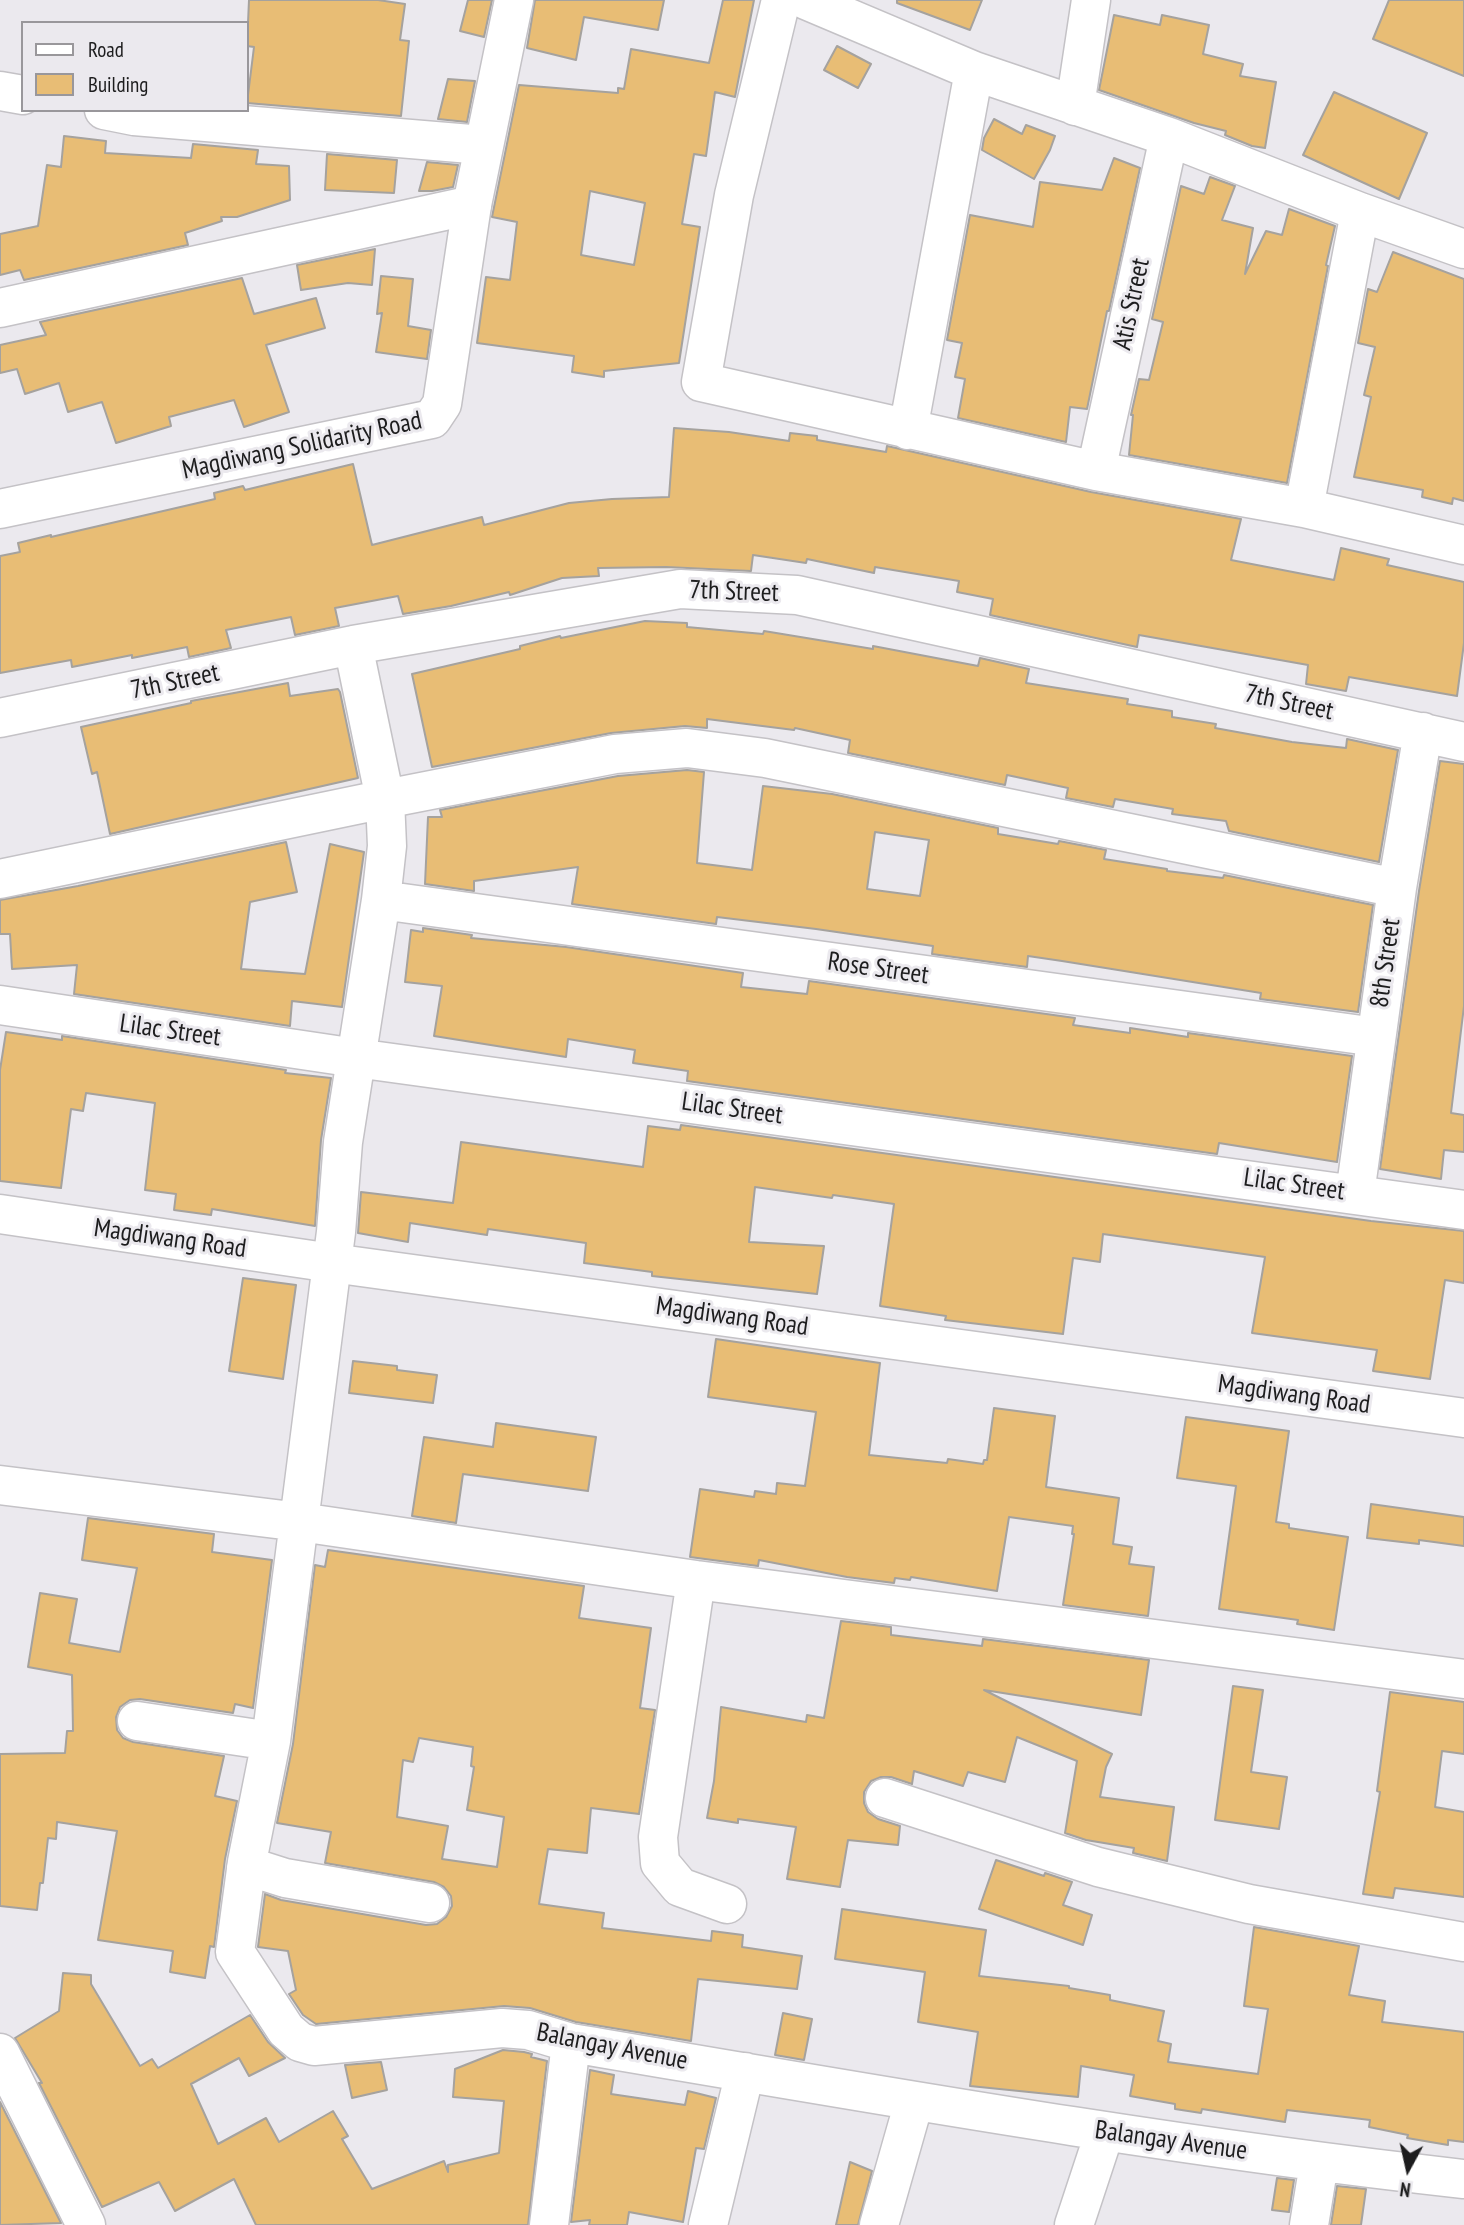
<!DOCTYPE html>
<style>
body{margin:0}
#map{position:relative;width:1464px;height:2225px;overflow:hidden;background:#ebe9ee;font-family:"PT Sans Narrow",sans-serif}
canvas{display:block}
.legend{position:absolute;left:21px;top:21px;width:228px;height:91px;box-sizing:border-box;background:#ebe9ee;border:2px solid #99979b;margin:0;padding:9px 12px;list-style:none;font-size:21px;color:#1d1d1e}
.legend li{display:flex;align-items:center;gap:14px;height:35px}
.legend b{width:35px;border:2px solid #99979b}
.north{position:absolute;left:1373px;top:2134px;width:70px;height:70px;-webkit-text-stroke:5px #ebe9ee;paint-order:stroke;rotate:188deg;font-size:19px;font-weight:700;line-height:28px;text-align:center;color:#1d1d1e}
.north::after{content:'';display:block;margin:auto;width:24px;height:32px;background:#1d1d1e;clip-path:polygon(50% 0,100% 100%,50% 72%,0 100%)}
</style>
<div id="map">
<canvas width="1464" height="2225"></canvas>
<ul class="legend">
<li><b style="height:9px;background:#fff"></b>Road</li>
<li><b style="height:19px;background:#e8bd75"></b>Building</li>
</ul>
<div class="north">N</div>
</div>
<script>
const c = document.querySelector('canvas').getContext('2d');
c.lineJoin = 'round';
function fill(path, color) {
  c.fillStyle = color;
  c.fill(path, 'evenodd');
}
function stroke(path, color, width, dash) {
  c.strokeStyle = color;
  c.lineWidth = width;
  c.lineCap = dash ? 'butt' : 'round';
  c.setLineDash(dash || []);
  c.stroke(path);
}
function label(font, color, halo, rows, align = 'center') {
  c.font = font + ' "PT Sans Narrow",sans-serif';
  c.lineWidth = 6;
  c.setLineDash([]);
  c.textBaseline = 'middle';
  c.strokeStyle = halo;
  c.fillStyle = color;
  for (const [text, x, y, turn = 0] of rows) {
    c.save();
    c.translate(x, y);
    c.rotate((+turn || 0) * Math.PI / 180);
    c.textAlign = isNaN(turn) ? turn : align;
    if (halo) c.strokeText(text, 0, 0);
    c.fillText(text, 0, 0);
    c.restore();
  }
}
const building = new Path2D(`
 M249,0H378L405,4L400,40L409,41L401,116L247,103L254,47L247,46Z
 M468,0H492L484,37L460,31Z
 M535,0H664L658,30L584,17L576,60L527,48Z
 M723,0H754L735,97L715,92L706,156L694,154L682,224L700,227L679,363L604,371V377L572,372L574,356L477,343L486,277L510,280L517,222L492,217L519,85L618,93V88L624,89L631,49L709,63ZM590,191L645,203L634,265L581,255Z
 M897,0H982L970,30L897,3Z
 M1389,0H1464V76L1373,39Z
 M1114,15L1160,25L1162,15L1209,25L1203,54L1243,64L1240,76L1276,82L1265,148L1252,146L1225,135L1226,131L1194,123L1099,90Z
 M837,46L871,64L858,88L824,70Z
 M448,79L475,81L467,122L438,119Z
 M1334,92L1427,133L1399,199L1303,155Z
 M994,119L1022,134L1026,125L1055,136L1050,150L1034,179L982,150L984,138Z
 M64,136L106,141L105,153L191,158L193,144L258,150L256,164L289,166L290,200L237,217H221L222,221L185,233L188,245L24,280L20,270L0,275V234L38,226L47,165L61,167Z
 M327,154L397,160L394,193L325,190Z
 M1114,158L1140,168L1109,311H1107L1087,409L1070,407L1066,442L958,418L965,379L955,377L962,343L947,340L970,215L1033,227L1040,182L1102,190Z
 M427,162L458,165L453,187L432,191H419Z
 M1210,177L1235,186L1222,220L1253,228L1245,274L1266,231L1282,235L1289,209L1335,226L1326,265L1328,266L1287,483L1129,455L1133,415H1131L1139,379L1149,380L1163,322L1152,319L1181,186L1204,194Z
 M375,249L372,285L348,283L301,290L297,265Z
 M1393,252L1464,279V501L1453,498L1452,504L1422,497L1423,490L1354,477L1371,397L1364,395L1375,347L1358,343L1368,289L1377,292Z
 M381,276L413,279L408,326L431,330L427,359L376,352L382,313L377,314Z
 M242,278L254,314L316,298L325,328L266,345L289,412L244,427L234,400L169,417L171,426L116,443L102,402L68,412L59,383L25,394L17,369L0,373V345L46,335L40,322Z
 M674,428L729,432L789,441L790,433L817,436V440L886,452L887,446L1091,492L1241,519L1231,560L1334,580L1341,548L1389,559L1387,565L1464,582V643L1457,696L1349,677L1346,691L1306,684L1308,665L1139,635L1137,647L990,615L993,599L957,592L959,581L875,567L874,573L807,559L806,563L753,555L751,571L666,567L598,568L599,576L562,578L510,595L509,592L451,606L403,614L398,596L335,608L339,626L295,635L291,617L226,630L231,648L189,657L187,647L132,658V655L72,667L71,660L0,673V556L20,552L18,543L51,535V537L215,499L214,493L243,486L245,490L353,464L372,545L482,517L484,525L569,503L612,499L669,497Z
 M645,621L687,623V627L763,634L764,631L873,649V646L978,666L980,658L1029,669L1026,683L1128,699L1127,704L1172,711V717L1216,724L1215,728L1292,742L1346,748L1347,739L1398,750L1379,862L1229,831L1226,821L1172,814L1173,809L1115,799L1113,807L1066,798L1068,788L1007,775L1005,785L848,753L850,740L795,728L794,730L707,719V728L685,726L611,733L432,767L412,674L520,649V646L560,636L561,638Z
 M288,683L290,696L338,689L340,692L358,778L110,834L97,772L92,774L81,727L191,703V701Z
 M1440,761L1464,764V1006L1451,1113L1464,1115V1152L1444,1150L1441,1179L1380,1169L1419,891Z
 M687,770L704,772L697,863L752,870L763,786L832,794L998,828V834L1058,844L1059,841L1106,850L1104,859L1167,869V871L1223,878L1224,875L1373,905L1358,1012L1260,999L1261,993L1062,961L1028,956L1027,967L932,954L933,946L816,929L717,917L716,924L572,904L578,867L474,881V891L425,884L428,817H442L440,810L618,776ZM875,832L929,840L920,896L867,889Z
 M286,842L297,892L250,902L241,969L305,974L330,844L364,852L342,1007L292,1001L290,1026L74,994L77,965L12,969L10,934H0V900L78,886Z
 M423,928L472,935L471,938L566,947L743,973L741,987L807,994L809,981L1075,1018L1073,1025L1130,1033V1028L1188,1037V1033L1352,1056L1337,1162L1219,1143L1217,1154L687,1081L688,1071L633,1063L635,1050L568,1039L566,1057L434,1036L442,986L405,982L411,930L423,932Z
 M6,1032L62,1040V1036L286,1070L285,1073L331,1078L321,1140L315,1226L212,1209L211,1215L174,1210L176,1194L145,1190L155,1103L86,1093L83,1111L71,1109L61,1188L0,1181V1070Z
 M681,1125L1371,1221L1464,1231V1283L1445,1280L1430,1379L1373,1371L1377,1350L1252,1333L1265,1257L1103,1234L1100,1262L1073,1258L1063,1334L945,1320L946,1316L880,1306L894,1204L833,1195L832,1198L755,1187L749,1242L824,1246L817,1294L652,1276V1272L584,1263L586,1243L488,1229L487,1235L410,1223L408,1242L358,1233L361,1192L453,1203L461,1142L643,1167L648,1126L680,1130Z
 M243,1278L296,1285L283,1379L229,1371Z
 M716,1339L880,1363L869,1455L947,1463L948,1459L983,1464L984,1460H987L994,1408L1055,1416L1046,1487L1119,1498L1113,1544L1132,1547L1129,1564L1154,1567L1148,1616L1063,1605L1074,1534H1072L1073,1526L1009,1517L997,1591L911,1577L910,1580L895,1578L894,1583L847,1577L759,1560L758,1566L690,1557L700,1489L754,1497L755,1491L776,1494L777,1483L805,1486L816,1412L708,1397Z
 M353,1361L397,1366V1370L437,1375L433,1403L349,1393Z
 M1186,1417L1289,1431L1276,1522L1289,1524V1528L1348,1537L1334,1630L1297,1624L1298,1620L1219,1609L1236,1486L1177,1478Z
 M496,1423L596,1437L588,1491L463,1474L456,1523L412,1516L424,1437L493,1447Z
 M1371,1504L1464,1517V1546L1419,1540V1544L1367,1538Z
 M88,1518L214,1534L212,1552L272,1560L253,1708L235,1704L233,1713L140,1699L130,1700L120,1707L116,1717L117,1730L123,1738L133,1742L224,1756L215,1796L237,1801L225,1859L214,1947L210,1946L205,1978L170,1972L173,1951L98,1940L117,1831L57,1822L56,1839L48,1838L43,1883H40L37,1910L0,1906V1754L65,1753L67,1731H73L72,1675L28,1667L40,1593L77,1599L69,1643L120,1652L137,1568L82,1560Z
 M328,1550L584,1586L579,1618L651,1628L640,1708L655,1710L639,1814L591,1808L587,1853L548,1849L539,1904L604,1913L602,1928L711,1941L712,1931L743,1935L742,1947L802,1956L797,1989L698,1979L691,2041L576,2022L530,2008L504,2006L316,2024L303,2015L289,1994L296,1990L288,1951L258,1947L265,1894L281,1900L426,1925L437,1924L446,1917L452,1906L451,1896L444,1887L434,1882L325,1863L331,1832L277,1823L293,1744L315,1565L325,1567ZM419,1738L473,1747L471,1766L474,1767L467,1810L504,1817L497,1867L442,1859L448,1826L397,1817L403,1760L413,1762Z
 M841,1621L891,1627V1635L982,1646L983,1639L1149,1660L1141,1715L984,1690L1112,1754L1106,1767L1100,1797L1174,1807L1167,1861L1133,1853L1134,1848L1086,1840L1065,1833L1077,1761L1017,1737L1005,1782L968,1772L963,1786L914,1771L912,1784L891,1777H881L871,1781L864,1792V1803L868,1812L878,1819L900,1826L898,1845L848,1840L840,1887L787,1879L796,1827L738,1819V1823L707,1818L714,1781L721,1707L806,1722L807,1715L824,1718Z
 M1233,1686L1263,1690L1251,1772L1287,1777L1279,1829L1215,1820Z
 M1390,1692L1464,1702V1754L1442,1751L1435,1807L1464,1812V1897L1395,1888L1393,1898L1363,1894L1380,1792L1377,1791Z
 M996,1860L1044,1876L1045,1873L1072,1882L1063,1905L1092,1915L1083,1945L979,1909Z
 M842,1909L986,1930L979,1976L1069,1986V1988L1110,1995V2000L1164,2011L1158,2041L1171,2044L1168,2062L1258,2074L1268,2009L1244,2006L1254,1927L1359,1946L1349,1995L1385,2001L1382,2022L1464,2032V2142L1448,2140V2145L1407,2138L1408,2135L1369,2127L1370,2120L1287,2110L1285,2122L1202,2109L1201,2113L1175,2109V2104L1130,2096L1134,2075L1081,2066L1078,2097L970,2086L978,2032L918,2022L925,1972L835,1959Z
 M63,1973L91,1975V1984L140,2066L152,2059L158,2068L250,2015L268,2042L285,2058L249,2076L239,2058L191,2084L218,2144L266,2118L279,2142L333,2111L348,2136L342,2139L372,2189L444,2161L448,2172V2165L499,2153L504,2101L453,2097L455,2069L503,2050L524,2052L532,2054L531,2057L547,2061L528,2225H256L234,2179L175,2211L159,2182L102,2207L39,2083H42L15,2038L59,2011Z
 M783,2013L812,2019L804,2060L775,2055Z
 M381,2062L387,2090L352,2098L345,2065Z
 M590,2070L614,2075L611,2094L685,2105L688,2091L716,2098L704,2149L696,2148L683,2222L629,2212L627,2225H589L590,2220L571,2222Z
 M0,2102L61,2223L0,2225Z
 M850,2162L872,2171L858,2225H836Z
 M1277,2178L1294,2180L1289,2212L1272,2210Z
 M1337,2186L1366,2189L1361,2225H1331Z`);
fill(building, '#e8bd75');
stroke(building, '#a5a29e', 2);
const street = new Path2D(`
 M781,0L734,195L701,382L1096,471L1304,508L1464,545
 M806,0L974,71L1169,137L1360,212L1464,249
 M0,91L23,95
 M1075,106L1091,0
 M104,110L134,116L483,145
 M0,308L472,205
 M908,430L974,71
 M1096,471L1169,137
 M1304,508L1360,212
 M353,645L385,799L387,846L381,900L343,1142L336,1232L271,1741L247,1862L235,1952L286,2030L300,2042L314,2046L502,2028L528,2030L571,2043C868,2093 1165,2146 1464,2179
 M0,718L353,645L680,589L797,595L1464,742
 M0,879L385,799L615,754L687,748L765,758L1397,888
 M381,900L1376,1037
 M0,1005L356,1058L1464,1210
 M1355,1194L1397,888L1423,732
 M0,1485L300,1522L696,1580L1464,1679
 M696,1580L658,1837L660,1863L680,1887L727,1904
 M137,1721L271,1741
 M885,1798L1098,1867L1249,1904L1464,1942
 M246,1868L260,1870L285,1878L430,1903
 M0,2053L86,2225
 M549,2225L571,2043
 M708,2225L745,2072
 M879,2225L914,2102
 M1074,2225L1105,2131
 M1309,2225L1319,2163`);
const secondary = new Path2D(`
 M0,509L432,419L442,404L472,205L514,0
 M0,1214L332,1263L1464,1418`);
stroke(street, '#c4c2c6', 41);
stroke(secondary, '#c4c2c6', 41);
stroke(street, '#fff', 38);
stroke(secondary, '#fff', 38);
label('26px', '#1d1d1e', '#ebe9ee', [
 ["Atis Street",1132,304,-78],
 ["Magdiwang Solidarity Road",302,446,-12],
 ["7th Street",734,592,2],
 ["7th Street",175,682,-12],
 ["7th Street",1289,703,12],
 ["8th Street",1386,963,-82],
 ["Rose Street",878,969,8],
 ["Lilac Street",170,1031,8],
 ["Lilac Street",732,1109,8],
 ["Lilac Street",1294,1185,8],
 ["Magdiwang Road",170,1239,8],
 ["Magdiwang Road",732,1317,8],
 ["Magdiwang Road",1294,1395,8],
 ["Balangay Avenue",612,2047,11],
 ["Balangay Avenue",1171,2141,8]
]);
</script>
